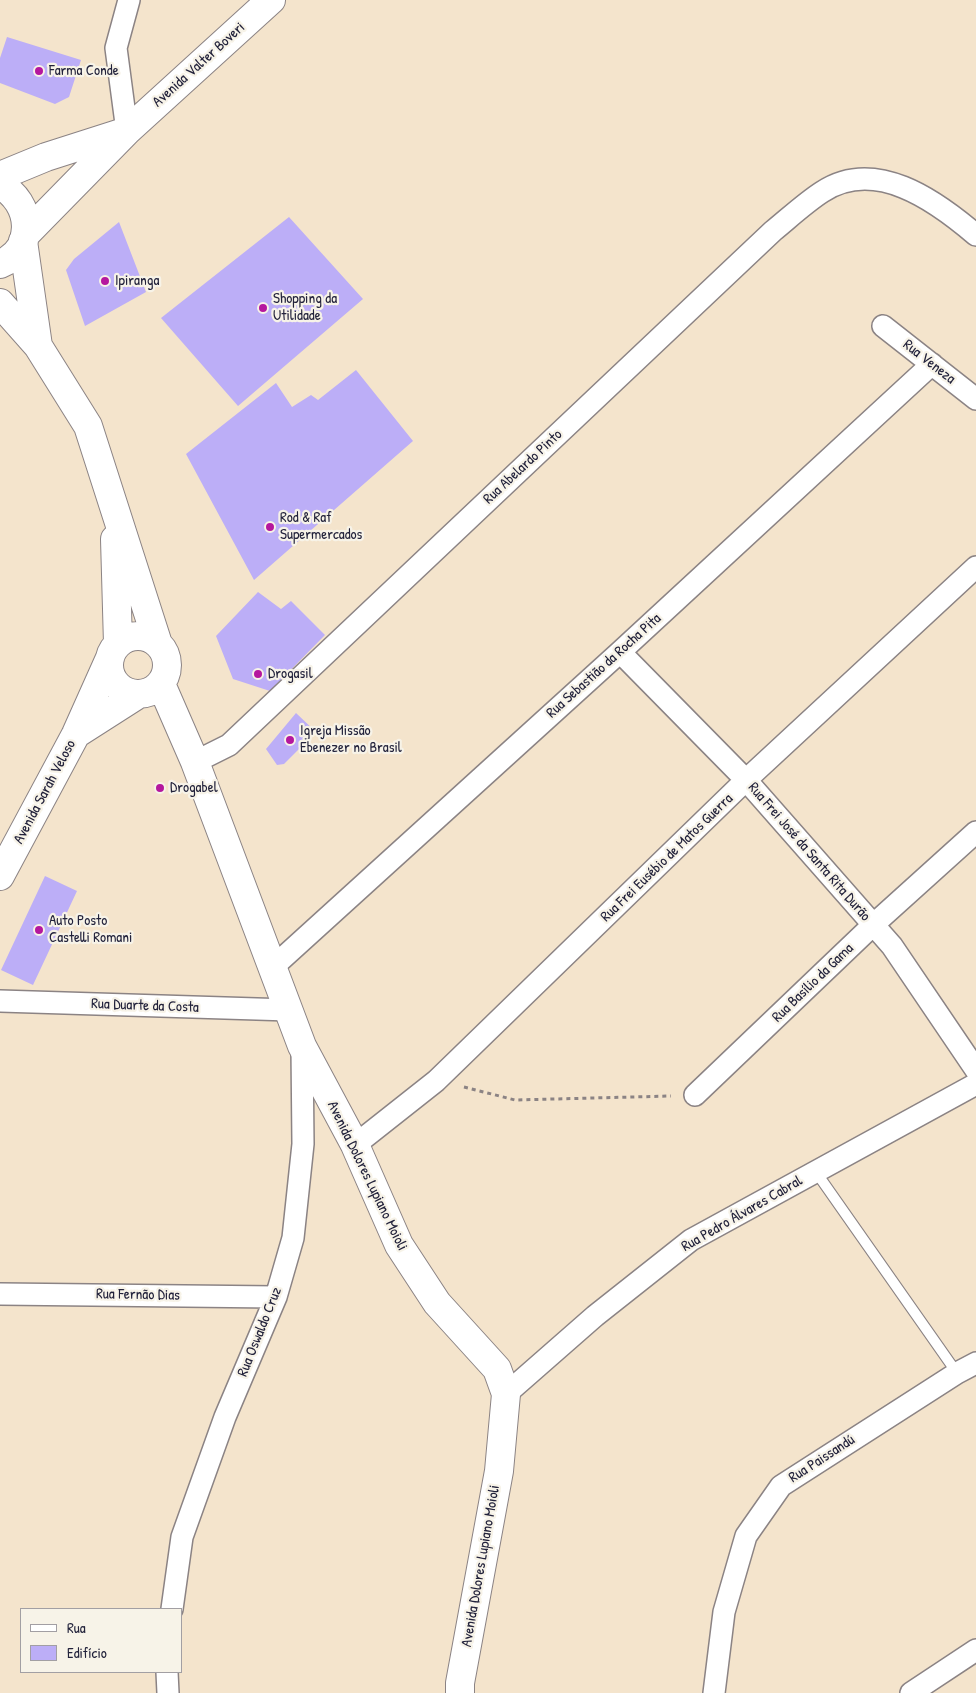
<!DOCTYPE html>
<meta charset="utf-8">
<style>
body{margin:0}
#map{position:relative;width:976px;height:1693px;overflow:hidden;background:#f4e4cc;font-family:"Patrick Hand",sans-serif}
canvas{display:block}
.legend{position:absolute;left:20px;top:1608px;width:162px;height:65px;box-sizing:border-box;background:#f7f3e8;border:1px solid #a29fa3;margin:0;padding:6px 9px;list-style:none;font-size:15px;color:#22223b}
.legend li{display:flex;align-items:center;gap:10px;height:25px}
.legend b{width:25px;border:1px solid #a29fa3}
</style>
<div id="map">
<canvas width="976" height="1693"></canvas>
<ul class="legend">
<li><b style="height:6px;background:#fff"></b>Rua</li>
<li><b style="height:14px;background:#bcaef7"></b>Edifício</li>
</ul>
</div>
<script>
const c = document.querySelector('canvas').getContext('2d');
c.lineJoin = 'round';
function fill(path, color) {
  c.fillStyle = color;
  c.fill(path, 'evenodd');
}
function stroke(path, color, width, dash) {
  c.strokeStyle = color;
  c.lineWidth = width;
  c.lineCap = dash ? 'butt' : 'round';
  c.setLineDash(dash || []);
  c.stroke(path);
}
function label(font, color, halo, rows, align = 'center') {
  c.font = font + ' "Patrick Hand",sans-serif';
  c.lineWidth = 4.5;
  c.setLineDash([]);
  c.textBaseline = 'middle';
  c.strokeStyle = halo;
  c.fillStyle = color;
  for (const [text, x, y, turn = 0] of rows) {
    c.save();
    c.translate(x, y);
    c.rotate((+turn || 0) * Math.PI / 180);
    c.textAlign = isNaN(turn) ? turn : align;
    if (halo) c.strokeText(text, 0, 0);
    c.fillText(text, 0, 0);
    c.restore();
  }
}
fill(new Path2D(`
 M7,37L81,60L69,97L55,104L0,83V58Z
 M289,217L363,299L238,406L161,318Z
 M119,222L146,292L85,326L66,270L74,259Z
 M356,370L413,441L254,580L186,454L276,383L292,407L311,395L318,400Z
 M258,592L281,609L291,601L325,635L270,691L233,679L216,636Z
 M296,713L316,732L284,764L277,765L266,749Z
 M45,876L77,891L33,985L1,970Z`), '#bcaef7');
const service = new Path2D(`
 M816,1172L957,1373`);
const minor = new Path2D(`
 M127,131L116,48L129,0
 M883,326L976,399
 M620,652L746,780L892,946L976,1070
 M195,762L229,745L773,231C789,218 805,203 822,192C875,157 935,200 976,235
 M274,966L620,652L932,364
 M0,1001L289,1010
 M695,1095L873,925L976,832
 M355,1145L436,1081L746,780L976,567
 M0,1294L276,1297
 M506,1394L595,1316L691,1240L976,1084
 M172,1609L182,1537L225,1417L276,1297L293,1238L303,1144L302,1048
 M167,1672L168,1693
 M714,1693L724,1612L746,1536L781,1486L957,1373L976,1363
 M911,1693L976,1650`);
const secondary = new Path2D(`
 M23,241L38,346
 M0,303L38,346L88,426L158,644
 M115,539L118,644
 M109 665a29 29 0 1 1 58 0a29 29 0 1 1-58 0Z
 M161,684L195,762L302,1046L355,1145L399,1245L437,1303L497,1369L506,1394L499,1471L460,1683V1693
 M76,734L137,695
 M0,876L76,734L110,658`);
const primary = new Path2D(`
 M0,176L46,157L121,133
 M0,185C32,202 37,249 0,264
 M25,235L127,131L271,0`);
stroke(service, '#8b8384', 12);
stroke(minor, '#8b8384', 24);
stroke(secondary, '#8b8384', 30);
stroke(primary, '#8b8384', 30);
stroke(new Path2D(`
 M464,1087L515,1100L671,1096`), '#8b8384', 3, [4, 4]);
stroke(service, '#fff', 10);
stroke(minor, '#fff', 21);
stroke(secondary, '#fff', 28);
stroke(primary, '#fff', 28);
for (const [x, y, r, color] of [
 [39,71,5,"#b5179e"],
 [105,281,5,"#b5179e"],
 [263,308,5,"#b5179e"],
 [270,527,5,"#b5179e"],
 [258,674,5,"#b5179e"],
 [290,740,5,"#b5179e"],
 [160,788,5,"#b5179e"],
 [39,930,5,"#b5179e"]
]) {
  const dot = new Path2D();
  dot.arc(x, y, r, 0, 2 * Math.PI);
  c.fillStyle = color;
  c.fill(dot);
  stroke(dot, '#f7f3e8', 2);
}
label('15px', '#22223b', '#f7f3e8', [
 ["Avenida Valter Boveri",199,65,-42],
 ["Rua Veneza",929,362,38],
 ["Rua Abelardo Pinto",523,467,-43],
 ["Rua Sebastião da Rocha Pita",604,666,-42],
 ["Avenida Sarah Veloso",45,792,-62],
 ["Rua Frei José da Santa Rita Durão",809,852,49],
 ["Rua Frei Eusébio de Matos Guerra",667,858,-44],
 ["Rua Basílio da Gama",813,983,-44],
 ["Rua Duarte da Costa",145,1006,2],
 ["Avenida Dolores Lupiano Moioli",367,1176,64],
 ["Rua Pedro Álvares Cabral",742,1214,-30],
 ["Rua Fernão Dias",138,1295,1],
 ["Rua Oswaldo Cruz",260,1332,-68],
 ["Rua Paissandú",822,1459,-33],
 ["Avenida Dolores Lupiano Moioli",481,1566,-80]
]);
label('15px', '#22223b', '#f7f3e8', [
 ["Farma Conde",49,71],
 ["Ipiranga",115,281],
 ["Shopping da",273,299],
 ["Utilidade",273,316],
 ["Rod & Raf",280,518],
 ["Supermercados",280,535],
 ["Drogasil",268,674],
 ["Igreja Missão",300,731],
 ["Ebenezer no Brasil",300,748],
 ["Drogabel",170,788],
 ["Auto Posto",49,921],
 ["Castelli Romani",49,938]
], 'left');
</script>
